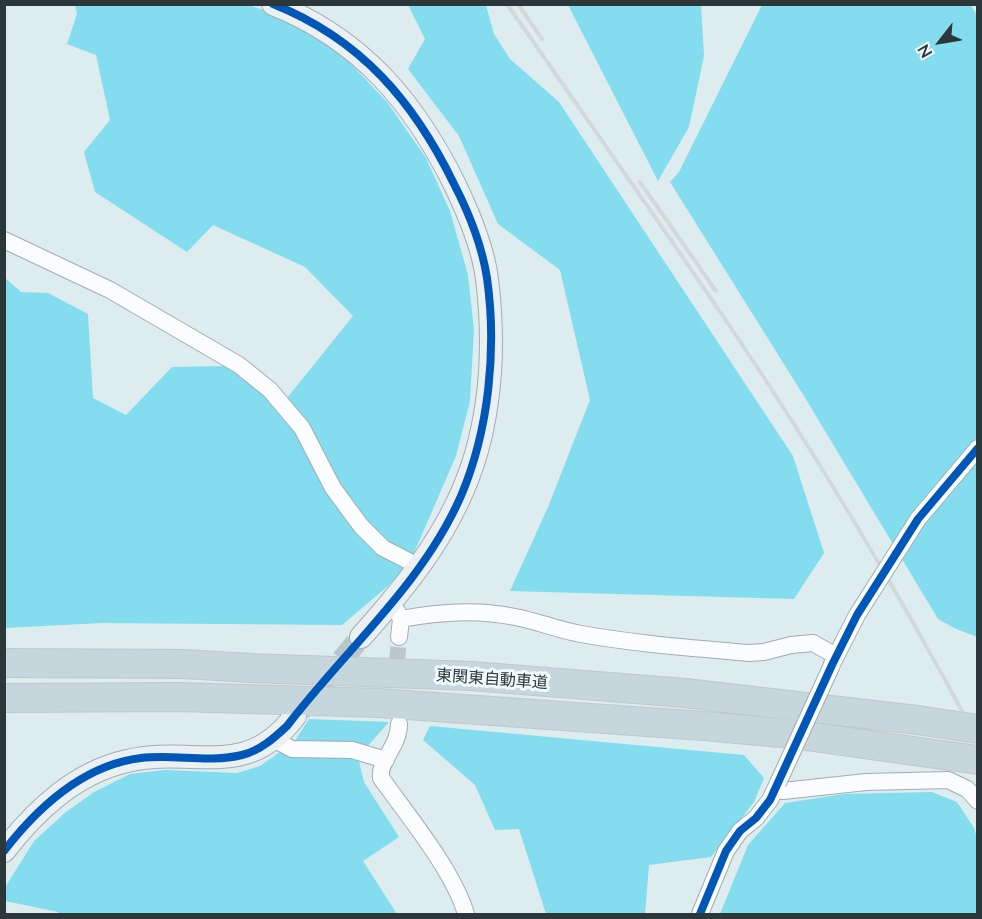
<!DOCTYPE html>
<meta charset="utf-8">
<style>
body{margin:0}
#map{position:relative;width:982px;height:919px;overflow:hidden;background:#ddecef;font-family:Lato,sans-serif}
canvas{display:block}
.frame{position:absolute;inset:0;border:6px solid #2c3739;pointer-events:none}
.north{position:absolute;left:910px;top:12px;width:60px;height:60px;-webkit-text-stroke:4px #f0fafd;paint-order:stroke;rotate:239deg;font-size:16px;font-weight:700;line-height:24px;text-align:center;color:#2c3739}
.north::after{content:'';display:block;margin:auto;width:21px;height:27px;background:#2c3739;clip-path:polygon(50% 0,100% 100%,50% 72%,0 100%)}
</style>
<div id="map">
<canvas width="982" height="919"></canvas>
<div class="frame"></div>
<div class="north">N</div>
</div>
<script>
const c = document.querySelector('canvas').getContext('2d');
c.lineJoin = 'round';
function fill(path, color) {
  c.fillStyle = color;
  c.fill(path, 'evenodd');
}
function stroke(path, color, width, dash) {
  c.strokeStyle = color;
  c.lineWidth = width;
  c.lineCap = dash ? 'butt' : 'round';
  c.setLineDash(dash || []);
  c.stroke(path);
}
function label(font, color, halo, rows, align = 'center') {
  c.font = font + ' Lato,"Noto Sans JP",sans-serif';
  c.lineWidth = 6;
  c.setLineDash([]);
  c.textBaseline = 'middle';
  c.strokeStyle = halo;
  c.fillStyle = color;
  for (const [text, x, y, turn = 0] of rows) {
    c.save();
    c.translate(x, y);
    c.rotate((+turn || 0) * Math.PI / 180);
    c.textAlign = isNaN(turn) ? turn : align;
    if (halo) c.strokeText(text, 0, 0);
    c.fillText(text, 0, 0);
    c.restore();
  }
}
fill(new Path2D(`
 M819,4L971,5L978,17L977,637L954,628L938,619L807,401L670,182L679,172L762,5Z
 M75,5H248L270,12L303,27L349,62L387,102L426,158L450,211L468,275L474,330L470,401L456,456L410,562L388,586L342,625L102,623L5,628L4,277L21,292L48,293L88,314L93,398L126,415L172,367L224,366L283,403L353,316L305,267L213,225L187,252L95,192L84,152L110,120L96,55L67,44L77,14Z
 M408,5H486L494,34L510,59L559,102L793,456L824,553L794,599L510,591L548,507L590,400L560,270L498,224L459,136L408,69L425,39Z
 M568,5H701L704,56L689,127L658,181Z
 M309,719L389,722L358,757L364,782L399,837L363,861L397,914H59L58,912L5,901L4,889L34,841L66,812L94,792L130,774L165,770L237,773L260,766L294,742Z
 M430,726L744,755L764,778L754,802L711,857L649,865L645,914H546L519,829L495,830L475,785L423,740Z
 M932,792L957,802L974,828L977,838V914H720L748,845L785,803L844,794Z`), '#83ddef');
stroke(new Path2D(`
 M398,711L397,663L399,637`), '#bac8cb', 16, [16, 8]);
stroke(new Path2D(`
 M300,711L361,637`), '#bac8cb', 22, [22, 11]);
const street = new Path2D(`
 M4,240L110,290L239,365L270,390L302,428L333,488L361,526L383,548L420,567
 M918,519L978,448
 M397,611L401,619L399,637
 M401,619C437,612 478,609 515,617C537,621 558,630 581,634C637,644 693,648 749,653L764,652L791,645L813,643L836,656
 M832,664L857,615
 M399,724C399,747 378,761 381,778C408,816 453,870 466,914
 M273,739L292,749L352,750L386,760
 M776,789L783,791L866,782L948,780L967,789L978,801
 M700,914L726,851L740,831L756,818L770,800L778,783`);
const secondary = new Path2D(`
 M273,4C361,39 414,102 455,185C469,214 483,247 487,279C494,336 492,398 476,454C455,526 410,582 361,637
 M4,851C36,810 75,773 127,761C193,745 245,782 295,716`);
const highway = new Path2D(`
 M4,663L183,664L251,668L472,676L685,693L917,720
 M4,698L179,697L379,703L704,726L792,734L978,760`);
stroke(street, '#a2adb0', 18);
stroke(secondary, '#a2adb0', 24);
stroke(highway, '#c1c8ca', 30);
stroke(street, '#fafcfd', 16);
stroke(secondary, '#ebf1f3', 22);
stroke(highway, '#c6d6dd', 28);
stroke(new Path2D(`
 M507,4C581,111 656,217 729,325C819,458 902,598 978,741
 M518,4L542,39
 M640,182L716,291`), '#d3d8d9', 4);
const streetBridge = new Path2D(`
 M857,615L918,519
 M778,783L832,665`);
const highwayBridge = new Path2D(`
 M917,720L978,729`);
stroke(streetBridge, '#a2adb0', 18, []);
stroke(highwayBridge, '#c1c8ca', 30, []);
stroke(streetBridge, '#fafcfd', 16);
stroke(highwayBridge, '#c6d6dd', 28);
stroke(new Path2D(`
 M4,851C38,807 83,765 141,758C174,754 209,763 242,755C260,751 274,738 287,726C345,650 422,585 461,496C489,430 497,349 487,278C482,246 469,213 454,184C414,102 361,39 273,4
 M700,914L726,851L740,831L756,818L770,800L832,665L857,615L918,519L978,448`), '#0057b8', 8);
label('16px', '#2c3739', '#f0fafd', [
 ["東関東自動車道",492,679,4]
]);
</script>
